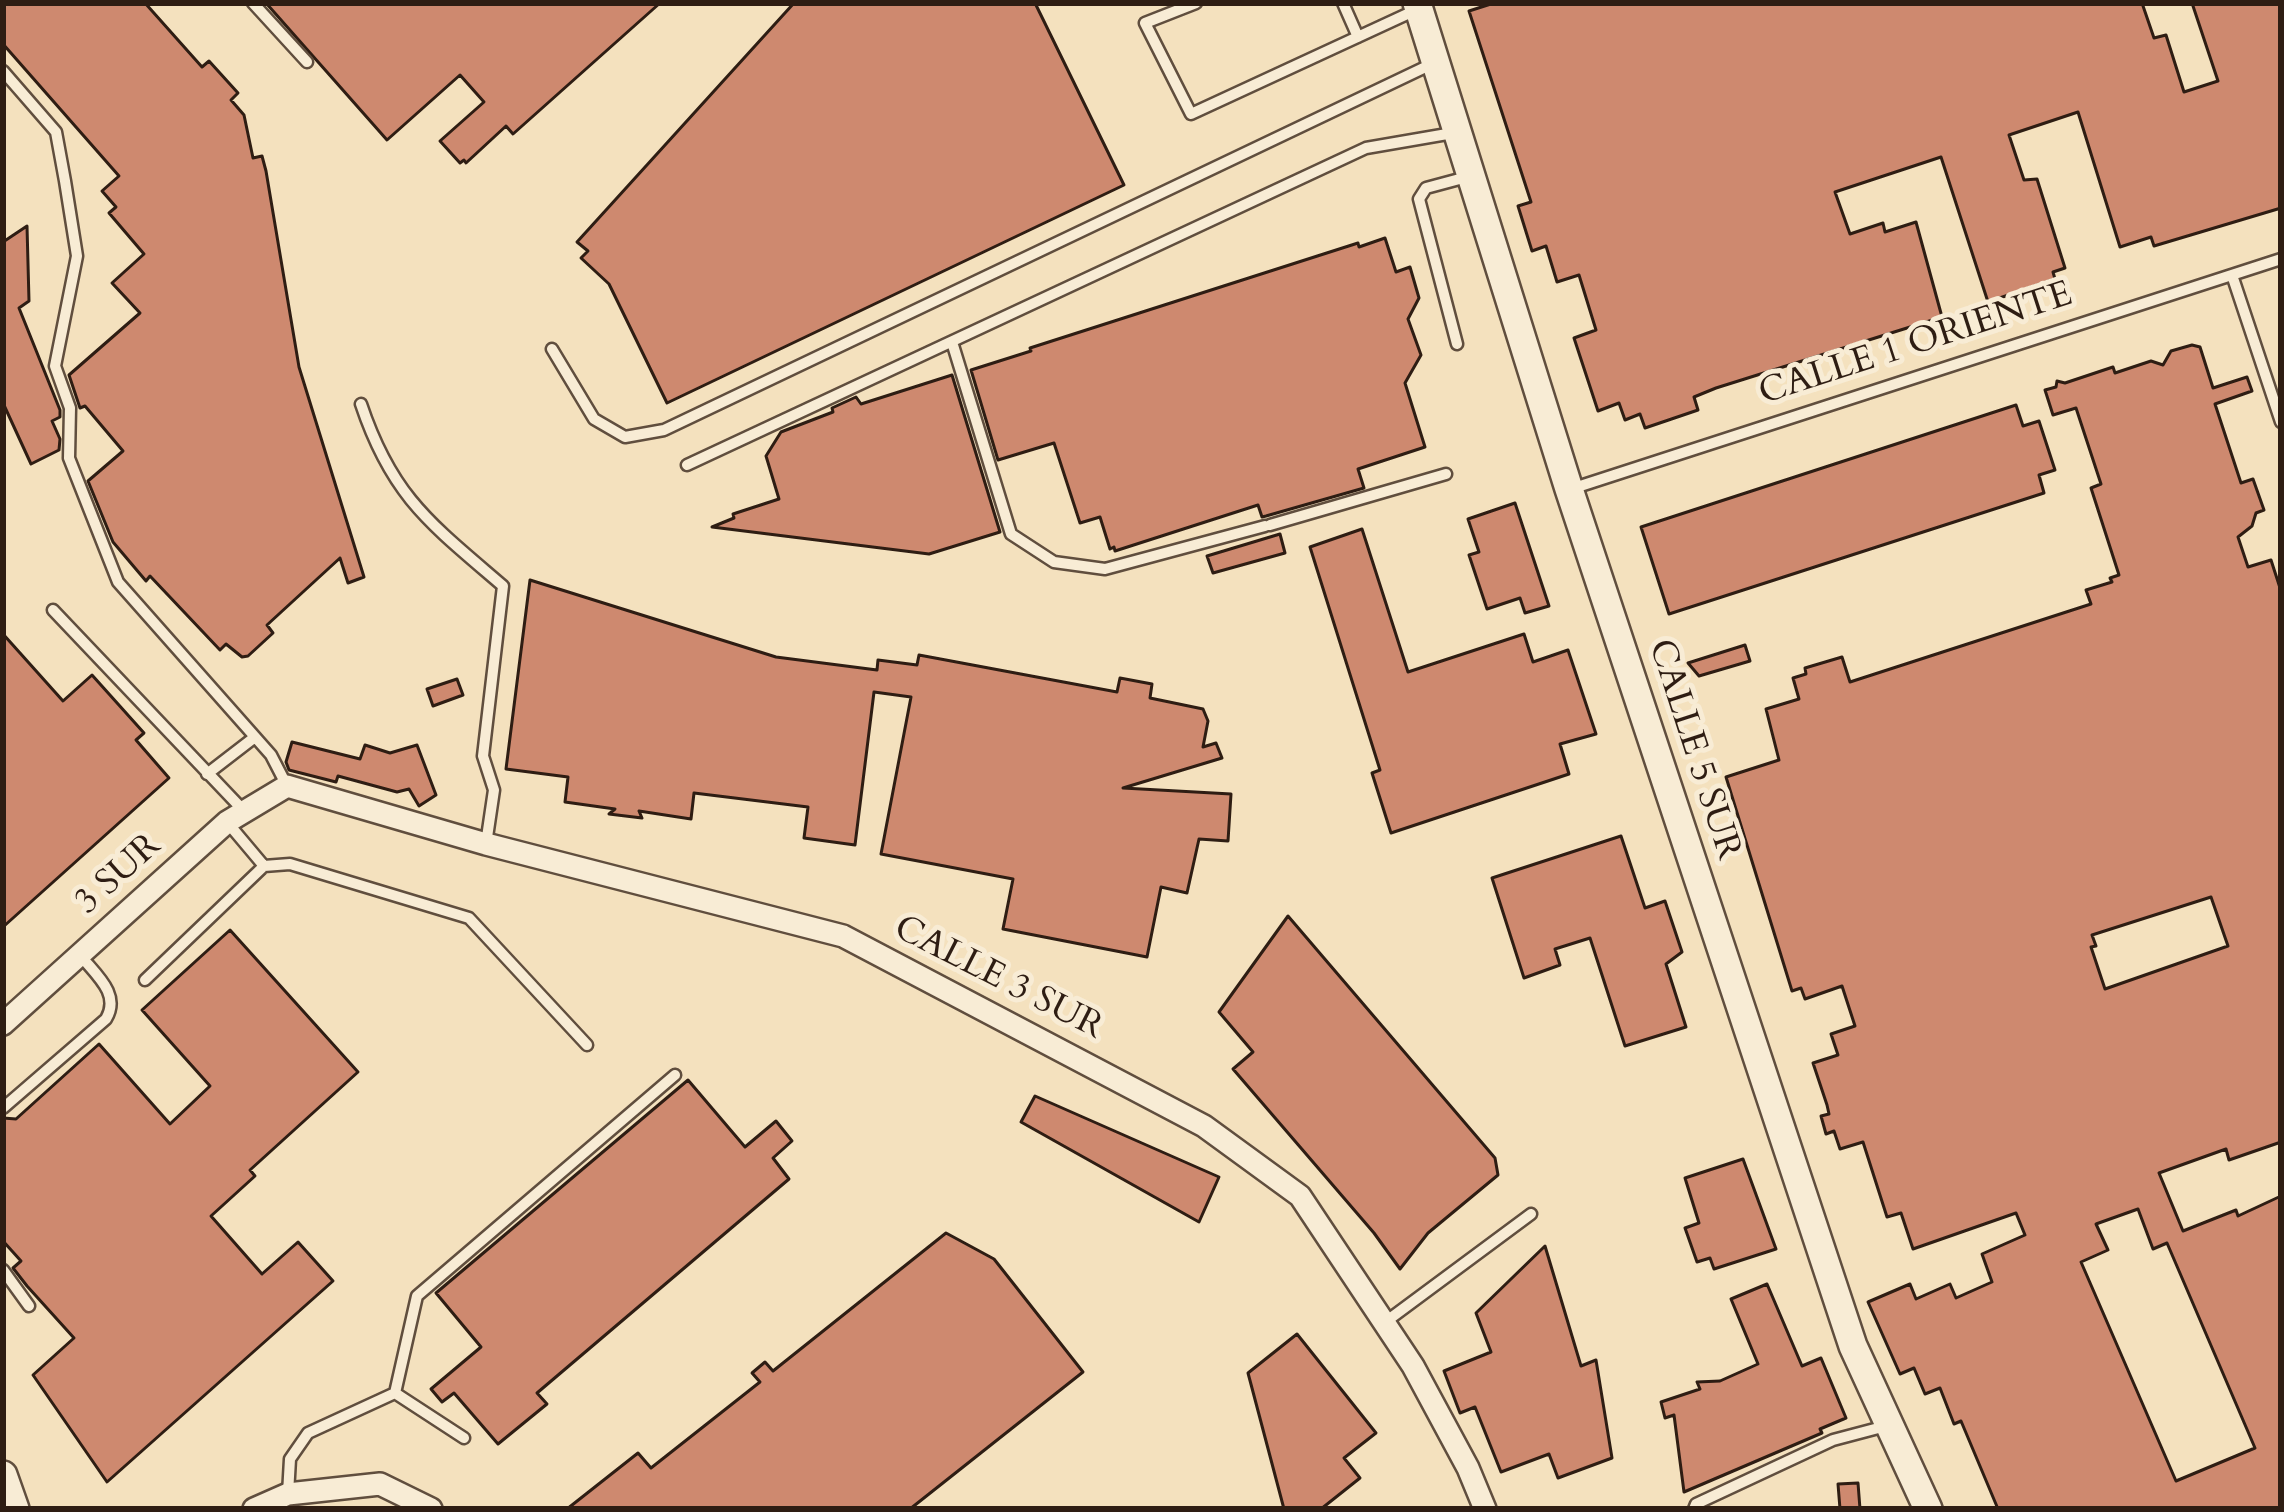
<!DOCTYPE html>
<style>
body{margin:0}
#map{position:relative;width:2284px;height:1512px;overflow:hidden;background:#f4e1be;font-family:Cardo,serif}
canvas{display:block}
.frame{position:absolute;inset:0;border:6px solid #2e1d13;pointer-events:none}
</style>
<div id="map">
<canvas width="2284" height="1512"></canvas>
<div class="frame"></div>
</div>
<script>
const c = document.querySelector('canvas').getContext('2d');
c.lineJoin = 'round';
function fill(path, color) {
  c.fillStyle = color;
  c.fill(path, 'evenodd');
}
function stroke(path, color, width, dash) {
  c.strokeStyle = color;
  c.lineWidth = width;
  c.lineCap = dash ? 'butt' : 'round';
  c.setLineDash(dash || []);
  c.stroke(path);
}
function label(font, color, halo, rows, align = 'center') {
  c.font = font + ' Cardo,serif';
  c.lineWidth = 10;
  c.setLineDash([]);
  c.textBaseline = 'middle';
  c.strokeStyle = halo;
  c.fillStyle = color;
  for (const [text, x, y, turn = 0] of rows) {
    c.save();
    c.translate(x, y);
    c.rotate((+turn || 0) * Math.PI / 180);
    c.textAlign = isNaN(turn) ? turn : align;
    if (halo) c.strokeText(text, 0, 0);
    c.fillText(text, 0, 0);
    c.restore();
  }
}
const building = new Path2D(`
 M3,3H145L202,67L209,61L238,93L231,100L244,115L253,158L262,156L266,171L299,367L364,577L348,583L340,558L267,625L273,633L248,656L242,657L226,644L220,650L150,576L146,581L113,542L88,481L123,451L85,406L80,408L69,375L140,313L112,283L144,254L109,213L116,207L102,191L119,176L3,44Z
 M266,3H660L513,134L506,126L466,163L464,160L460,163L440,141L484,102L460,75L387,140Z
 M794,3H1035L1124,185L667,403L609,284L581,258L588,251L577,242Z
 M1494,3H2142L2154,38L2166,35L2184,92L2218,81L2192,3H2281V208L2154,246L2151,237L2120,247L2078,112L2009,135L2024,180L2037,179L2065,268L2053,272L2055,279L1988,302L1941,157L1835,192L1850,234L1883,223L1885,232L1916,222L1942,317L1716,388L1694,397L1698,410L1645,428L1640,414L1625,420L1619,403L1598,411L1574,338L1596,330L1579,275L1557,282L1546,246L1532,251L1518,206L1531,202L1469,11Z
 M27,226L29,301L19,308L60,410V417L52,421L60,439L59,450L31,464L3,403V242Z
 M1385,238L1396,272L1410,267L1419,298L1408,319L1421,355L1405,383L1425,447L1358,469L1364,488L1266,516L1262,517L1258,505L1115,551L1114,547L1110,549L1100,517L1080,523L1054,443L998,460L971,370L1031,351L1030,348L1358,243L1359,247Z
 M2192,345L2200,347L2213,388L2247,377L2252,391L2215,404L2241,483L2253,479L2264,510L2256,513L2252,526L2238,537L2248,567L2271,560L2281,591V1142L2229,1160L2226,1149L2159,1173L2183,1231L2236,1210L2238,1216L2281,1196V1509H1998L1961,1421L1954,1424L1940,1388L1925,1394L1914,1368L1900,1374L1868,1302L1910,1284L1916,1299L1950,1284L1956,1298L1992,1282L1982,1254L2025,1235L2016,1213L1913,1249L1901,1213L1887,1217L1863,1142L1840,1149L1834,1131L1826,1134L1821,1116L1829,1114L1827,1105L1813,1063L1838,1055L1831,1034L1855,1026L1842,986L1805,999L1801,988L1792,991L1726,777L1779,760L1766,709L1799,699L1793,678L1806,674L1805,668L1842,657L1850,682L2091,604L2086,590L2112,582L2110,578L2119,575L2091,488L2101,484L2076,408L2053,415L2045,390L2056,387L2057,381L2065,383L2113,367L2115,373L2151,361L2163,365L2171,351ZM2211,897L2228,946L2105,989L2091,947L2096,946L2092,935ZM2138,1209L2153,1249L2167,1243L2255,1448L2176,1481L2081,1262L2108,1250L2096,1224Z
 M952,375L1000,532L929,554L712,527L734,518L733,514L779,499L766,456L781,432L833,412L832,408L856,397L861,404Z
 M2016,405L2023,426L2039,421L2055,470L2039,475L2044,493L1669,614L1641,527Z
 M1515,503L1549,606L1525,613L1520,598L1487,609L1469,555L1479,552L1468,519Z
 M1362,529L1408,672L1524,634L1533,662L1568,650L1596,734L1560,744L1569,774L1391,833L1372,773L1380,770L1310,547Z
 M1280,534L1285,553L1213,573L1207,556Z
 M530,580L776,657L877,670L878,660L917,665L919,655L1117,692L1120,678L1152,684L1150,698L1203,709L1208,721L1203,747L1216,743L1222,758L1123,788L1231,794L1228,841L1199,839L1187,893L1161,887L1147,957L1003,929L1013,879L881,854L911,697L874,692L855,845L804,838L808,807L694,793L691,819L639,811L642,818L609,814L615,809L565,802L568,777L506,769Z
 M3,634L63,701L92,675L144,733L136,740L169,778L3,927Z
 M1745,645L1750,661L1699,676L1688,663Z
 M457,679L463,695L433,706L427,689Z
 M292,742L360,759L365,745L390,753L417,745L436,795L419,806L409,789L397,792L338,776L336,782L289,770L286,762Z
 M1621,836L1645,908L1665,901L1682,952L1666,964L1686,1027L1625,1046L1590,938L1555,949L1560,965L1524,978L1492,878Z
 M1288,916L1495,1158L1498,1175L1428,1233L1400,1269L1374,1233L1233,1069L1253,1052L1219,1012Z
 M230,930L358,1072L250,1170L255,1176L211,1216L262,1274L298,1242L333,1281L107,1482L33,1375L74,1338L27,1286L13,1268L21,1261L3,1241V1118L16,1119L99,1044L170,1124L210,1086L142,1010Z
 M688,1080L745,1147L776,1121L792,1141L773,1158L789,1179L537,1393L547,1404L498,1444L454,1393L442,1402L431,1389L481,1347L436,1293Z
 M1035,1096L1219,1177L1199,1222L1021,1122Z
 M1743,1159L1776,1249L1714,1269L1710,1258L1697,1262L1685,1228L1699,1223L1685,1178Z
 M946,1233L994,1259L1083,1372L910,1509H567L638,1453L651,1468L760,1382L752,1373L765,1362L773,1371Z
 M1545,1246L1581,1366L1596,1360L1612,1458L1558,1478L1549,1454L1501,1472L1475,1407L1460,1413L1444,1371L1491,1352L1476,1313Z
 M1767,1284L1802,1366L1821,1358L1846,1418L1820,1429L1822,1433L1684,1492L1674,1415L1665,1418L1661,1402L1700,1389L1697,1382L1720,1381L1758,1364L1731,1299Z
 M1297,1334L1376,1433L1344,1458L1360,1478L1321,1509H1284L1248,1373Z
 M1858,1483L1860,1509H1840L1838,1484Z`);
fill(building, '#ce896f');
stroke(building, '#2e1d13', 3);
const service = new Path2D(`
 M253,3L307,62
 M1196,3L1145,23L1191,114L1416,10
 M1343,3L1358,37
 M3,71L56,132L65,181L77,256L55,366L70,408L69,458L118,582L271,755L287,786
 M2232,275L2281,422
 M952,342L1011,534L1054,562L1105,569L1265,526
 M1457,344L1419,199L1426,188L1467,177
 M552,349L594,419L625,437L664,430L1434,63
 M361,404C392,497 431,524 503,586L483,756L494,790L486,844
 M687,465L1366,148L1453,133
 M1571,489L2281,259
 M1270,525L1446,474
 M53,610L243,810
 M207,774L255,737
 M227,822L264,866L290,864L469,918L587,1045
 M145,980L264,866
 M3,1108L106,1019C121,994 96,975 80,955
 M3,1270L29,1306
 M1384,1323L1531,1214
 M395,1393L417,1296L675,1075
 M288,1494L290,1459L308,1433L395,1393L464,1438
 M1694,1509L1696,1504L1833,1440L1886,1426`);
const minor = new Path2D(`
 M3,1024L227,822L287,786L486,844L843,936L1204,1126L1300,1196L1413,1366L1468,1468L1485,1509
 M254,1509L288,1494L380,1484L431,1509`);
const tertiary = new Path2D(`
 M1417,3L1569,489L1853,1346L1928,1509
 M3,1475L15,1509`);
stroke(service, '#604e3e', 15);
stroke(minor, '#604e3e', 26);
stroke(tertiary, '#604e3e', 32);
stroke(service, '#f8ecd5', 10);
stroke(minor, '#f8ecd5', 21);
stroke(tertiary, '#f8ecd5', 27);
label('36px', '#2e1d13', '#f8ecd5', [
 ["CALLE 1 ORIENTE",1916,345,-18],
 ["CALLE 5 SUR",1693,750,72],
 ["3 SUR",119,875,-42],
 ["CALLE 3 SUR",998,979,27]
]);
</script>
